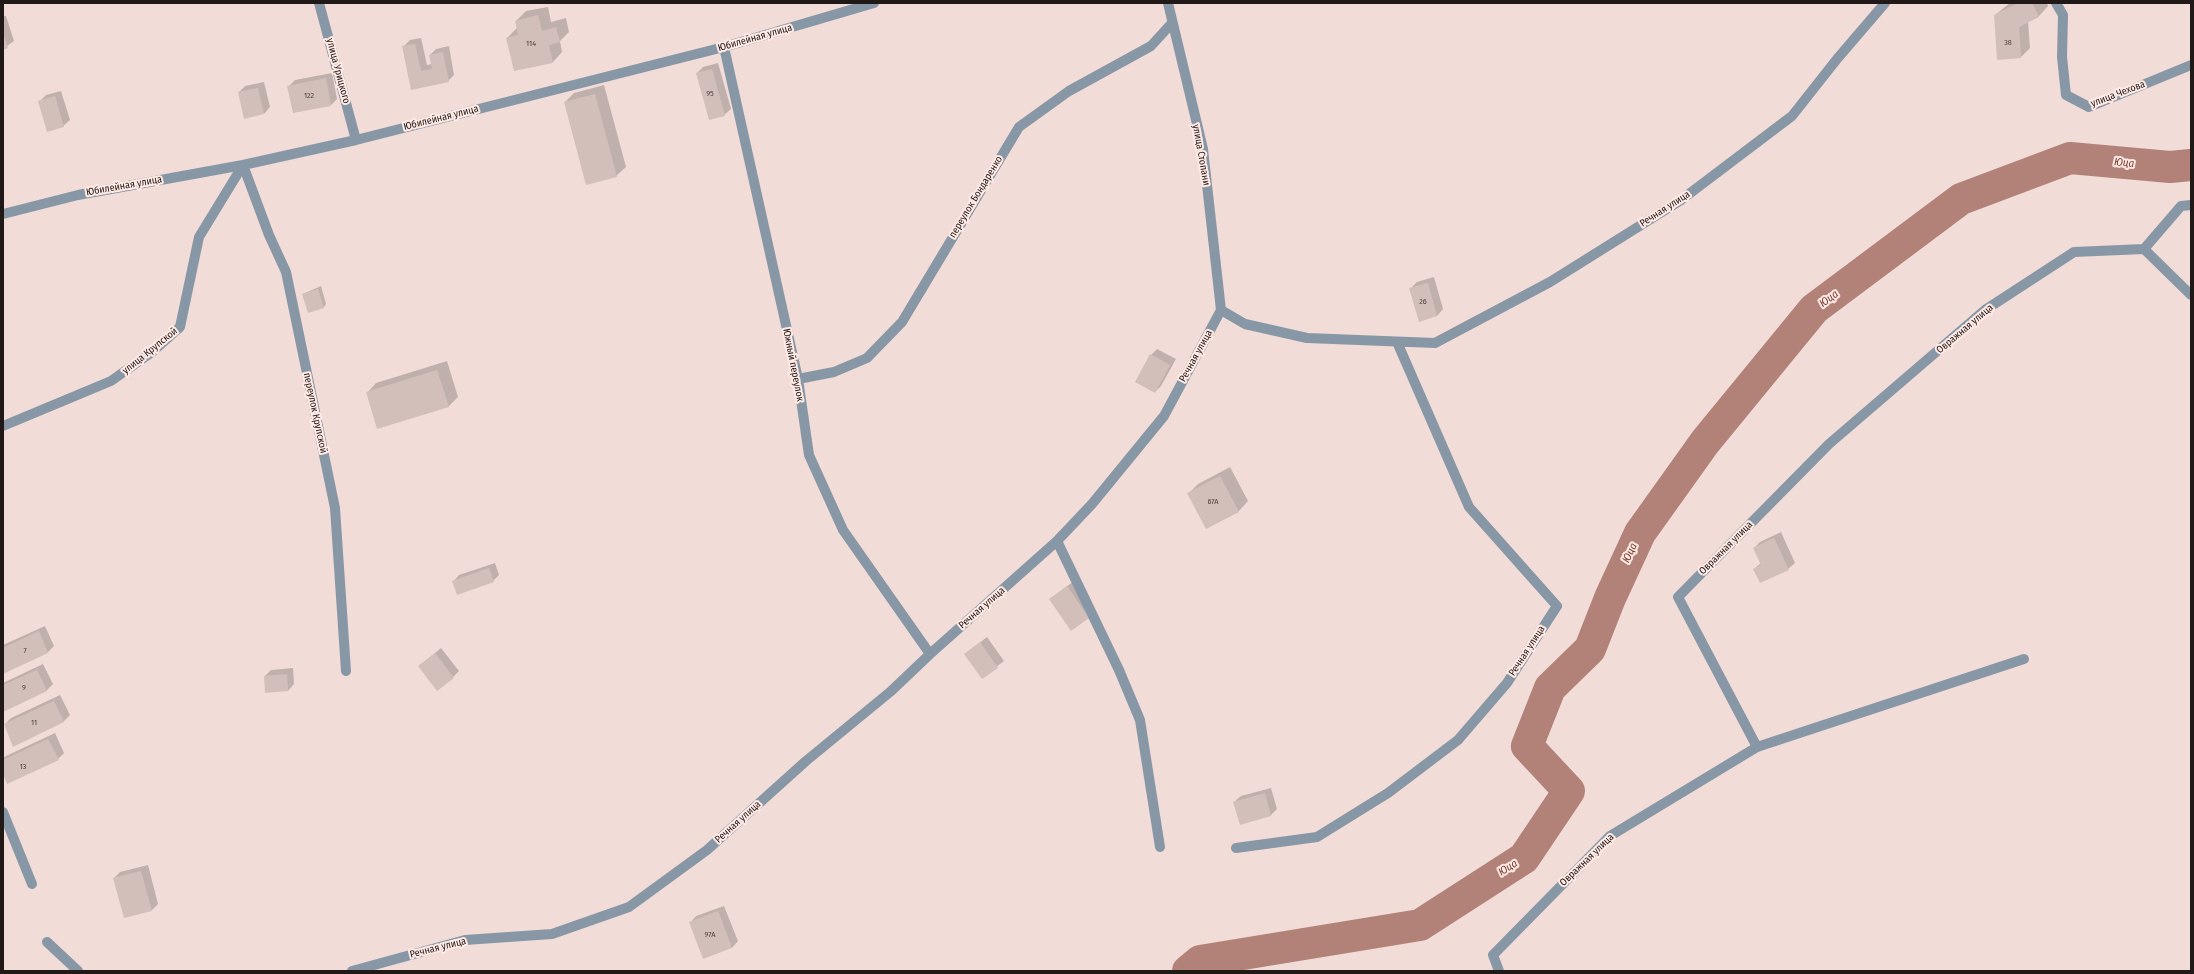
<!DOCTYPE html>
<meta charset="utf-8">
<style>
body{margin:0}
#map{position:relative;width:2194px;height:974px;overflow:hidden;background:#f1dcd8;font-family:"Fira Sans Condensed",sans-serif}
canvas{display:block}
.frame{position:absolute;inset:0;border:4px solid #201917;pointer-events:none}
</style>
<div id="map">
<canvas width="2194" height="974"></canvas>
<div class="frame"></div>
</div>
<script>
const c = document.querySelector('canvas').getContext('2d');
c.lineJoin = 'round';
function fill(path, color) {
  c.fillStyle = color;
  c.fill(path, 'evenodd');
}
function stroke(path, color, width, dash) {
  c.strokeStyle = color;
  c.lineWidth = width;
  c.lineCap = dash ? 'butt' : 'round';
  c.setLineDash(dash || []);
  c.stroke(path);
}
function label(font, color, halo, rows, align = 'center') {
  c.font = font + ' "Fira Sans Condensed",sans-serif';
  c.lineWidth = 4;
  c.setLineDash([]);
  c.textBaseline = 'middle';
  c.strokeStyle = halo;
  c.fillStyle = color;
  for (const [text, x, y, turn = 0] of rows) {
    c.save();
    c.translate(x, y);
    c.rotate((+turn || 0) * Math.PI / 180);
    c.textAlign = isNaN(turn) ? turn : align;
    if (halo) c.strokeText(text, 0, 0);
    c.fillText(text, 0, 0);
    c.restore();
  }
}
fill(new Path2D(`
 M2010,3H2047L2048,6L2039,16L2028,21L2030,48L2021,57L1995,15Z
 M548,7L551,22L566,18L569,32L560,41L562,52L553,62L507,38L517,28L516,21L526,11Z
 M3,16H6L14,41L3,49Z
 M421,38L427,65L432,64L430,55L436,49L449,46L454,75L448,81L412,89L403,47L410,40Z
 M718,63L731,109L724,115L697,73L703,67Z
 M332,73L337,99L331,105L289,86L295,80Z
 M264,82L270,107L264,114L239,92L245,86Z
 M604,85L626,167L616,176L565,102L574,93Z
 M61,91L70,120L63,126L39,102L46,95Z
 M1434,277L1443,309L1437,316L1420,320L1411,288L1417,282Z
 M321,286L326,304L324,307L303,294Z
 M1157,349L1176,359L1161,386L1155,392L1151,355Z
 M447,361L458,397L449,406L367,393L376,383Z
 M1230,467L1248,501L1239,511L1207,528L1189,493L1198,484Z
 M1781,532L1795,563L1788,569H1754L1761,563L1754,548L1760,542Z
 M495,563L499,575L493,581L453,582L459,575Z
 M1074,581L1088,618L1050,599Z
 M45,626L54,646L47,653L3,673V645Z
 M987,637L1004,661L982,678L965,654Z
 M441,648L459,671L453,677L419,666Z
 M43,664L53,684L47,690L3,711V683Z
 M293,668L294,684L288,691L265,676L271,670Z
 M60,695L70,715L63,722L5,724L11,718Z
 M55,733L64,753L58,759L3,771V758L6,756Z
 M1271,788L1277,809L1271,815L1240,823L1234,802L1241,796Z
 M148,865L158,904L152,910L125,917L114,878L120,872Z
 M724,906L738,941L732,948L690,923L696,916Z`), '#0003');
stroke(new Path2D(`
 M1188,971L1200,961L1420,925L1524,858L1569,791L1527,746L1550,688L1590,649L1610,598L1640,533L1705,442L1814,309L1961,199L2070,158L2170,167L2191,165`), '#b28278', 32);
fill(new Path2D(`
 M2018,3H2032L2039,17L2019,27L2021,58L1997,60L1994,15Z
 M538,15L542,31L556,27L560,42L549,45L553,63L514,71L506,38L518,35L515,21Z
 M3,34L8,48L3,50Z
 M415,44L421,71L432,69L429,55L443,52L449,82L411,90L402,46Z
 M712,69L725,116L709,120L696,73Z
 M326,78L331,106L293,113L287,86Z
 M258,88L264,114L244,119L238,92Z
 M595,94L617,177L586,185L564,102Z
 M55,96L64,127L47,132L38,101Z
 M1428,283L1437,316L1419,322L1409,288Z
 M318,289L324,308L308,313L302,294Z
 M1150,354L1170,365L1155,393L1135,382Z
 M437,370L449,407L377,429L366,392Z
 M1220,476L1239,512L1206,529L1187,493Z
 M1774,538L1789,570L1760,583L1753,569L1761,565L1753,548Z
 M489,568L494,582L457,595L452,581Z
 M1067,586L1089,618L1071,631L1049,599Z
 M39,631L48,653L3,674V648Z
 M980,642L998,668L982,679L964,654Z
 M435,653L454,678L437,691L418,666Z
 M37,670L47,691L3,712V685Z
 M287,674L288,691L265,693L264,676Z
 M54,701L64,722L13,747L4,724Z
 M48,739L59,760L7,784L3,774V760Z
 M1265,793L1271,816L1240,825L1233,802Z
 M141,871L152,911L124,918L113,878Z
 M718,911L732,948L703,959L689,922Z`), '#d3bfba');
stroke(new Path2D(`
 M1757,747L2024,659`), '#8897a6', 10);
stroke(new Path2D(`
 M319,3L356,140
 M1168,3L1203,149L1221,310
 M2056,3L2063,15L2062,57L2066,95L2089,107L2191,65
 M724,47L798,379L809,455L843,530L930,654
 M243,165L269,235L286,272L335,508L346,671
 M3,214L78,195L243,165L356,140L724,47L874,3
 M2144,249L2191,295
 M798,379L834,372L867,358L902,322L1019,127L1069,91L1151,46L1172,23
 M3,426L111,381L152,352L180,327L199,237L243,165
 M1057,541L1119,670L1140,720L1160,847
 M3,812L32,884
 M1236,848L1317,837L1388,793L1458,740L1507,683L1557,606L1469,507L1397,342
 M47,942L78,971
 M352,971L465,940L552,934L629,907L707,850L806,761L890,692L930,654L1057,541L1092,504L1164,416L1221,310L1245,324L1307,338L1435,343L1550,282L1681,200L1792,116L1837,59L1885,3
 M1499,971L1493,955L1610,836L1757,747L1678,597L1829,444L1985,310L2074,252L2144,249L2181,206L2191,205`), '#8897a6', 10);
label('8px', '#4d4240', null, [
 ["38",2008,43],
 ["114",531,44],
 ["95",710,94],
 ["122",309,96],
 ["26",1423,302],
 ["67А",1213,502],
 ["7",25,651],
 ["9",24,688],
 ["11",34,723],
 ["13",23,767],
 ["97А",710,935]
]);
label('10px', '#201917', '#ffeae5', [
 ["Юбилейная улица",755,38,-16],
 ["улица Урицкого",338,71,75],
 ["улица Чехова",2118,94,-21],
 ["Юбилейная улица",441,118,-14],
 ["улица Стопани",1201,155,80],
 ["Юбилейная улица",124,186,-10],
 ["переулок Бондаренко",976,197,-59],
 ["Речная улица",1665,209,-33],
 ["Овражная улица",1965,329,-40],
 ["улица Крупской",150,351,-39],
 ["Речная улица",1196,356,-61],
 ["Южный переулок",793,365,79],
 ["переулок Крупской",315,413,78],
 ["Овражная улица",1726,548,-45],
 ["Речная улица",982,608,-41],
 ["Речная улица",1527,651,-57],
 ["Речная улица",738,822,-42],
 ["Овражная улица",1587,860,-44],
 ["Речная улица",438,948,-14]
]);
label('italic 11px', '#7a3b2f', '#ffeae5', [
 ["Юца",2124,163,5],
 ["Юца",1829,299,-37],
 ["Юца",1630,553,-65],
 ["Юца",1508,868,-33]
]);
</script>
